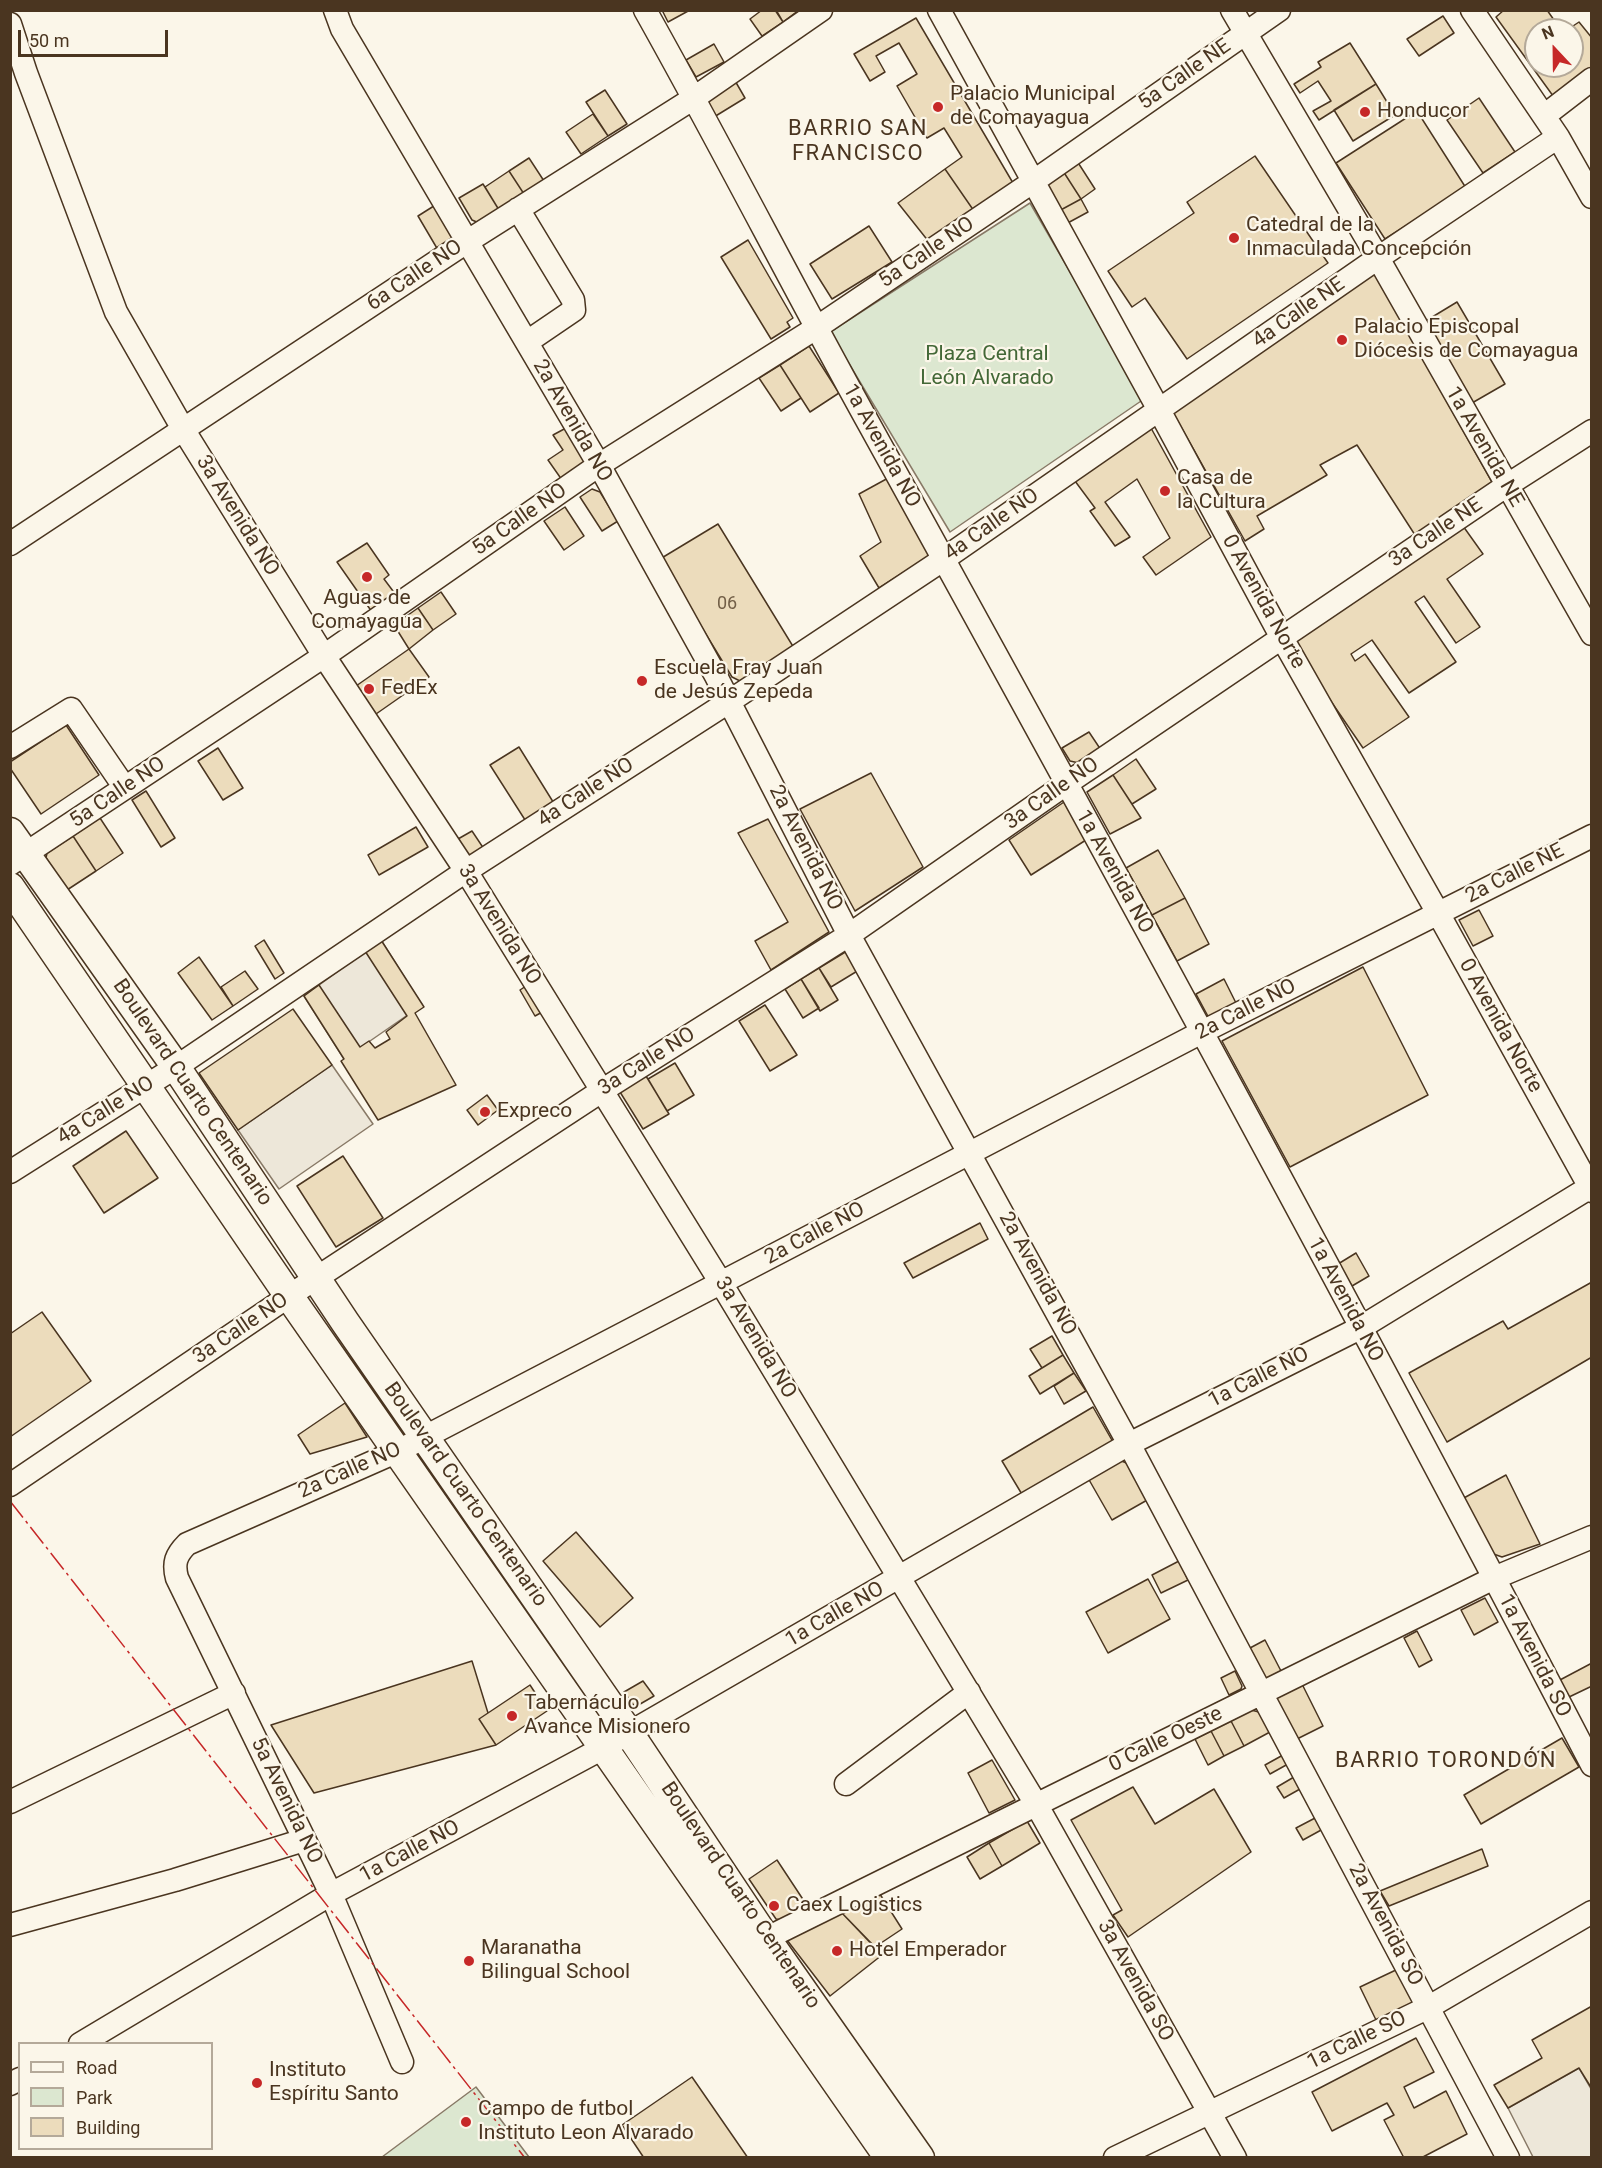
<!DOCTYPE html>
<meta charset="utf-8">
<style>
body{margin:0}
#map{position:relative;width:1602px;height:2168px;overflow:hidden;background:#fbf6e9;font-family:Roboto,sans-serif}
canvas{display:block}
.frame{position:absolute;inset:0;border:12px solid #4a3520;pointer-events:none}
.legend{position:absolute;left:18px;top:2042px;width:195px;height:108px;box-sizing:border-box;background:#fbf6e9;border:2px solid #b4a999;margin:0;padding:8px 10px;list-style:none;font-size:18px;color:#4a3520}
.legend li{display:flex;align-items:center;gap:12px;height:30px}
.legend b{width:30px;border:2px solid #b4a999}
.north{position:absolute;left:1524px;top:18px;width:60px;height:60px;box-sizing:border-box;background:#fbf6e9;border:2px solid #b4a999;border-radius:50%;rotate:338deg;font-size:16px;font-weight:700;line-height:24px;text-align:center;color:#4a3520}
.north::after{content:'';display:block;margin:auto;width:21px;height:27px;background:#c62828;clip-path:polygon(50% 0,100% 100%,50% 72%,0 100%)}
.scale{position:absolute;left:18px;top:30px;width:150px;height:27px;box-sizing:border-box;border:3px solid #4a3520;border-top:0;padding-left:8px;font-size:18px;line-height:21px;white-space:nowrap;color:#4a3520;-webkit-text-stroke:4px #fbf6e9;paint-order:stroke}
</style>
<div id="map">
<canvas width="1602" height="2168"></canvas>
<div class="frame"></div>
<ul class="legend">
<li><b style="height:8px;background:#fbf6e9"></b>Road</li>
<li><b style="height:16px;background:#dce7d0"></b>Park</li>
<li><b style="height:16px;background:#ecdcbc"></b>Building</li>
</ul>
<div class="north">N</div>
<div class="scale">50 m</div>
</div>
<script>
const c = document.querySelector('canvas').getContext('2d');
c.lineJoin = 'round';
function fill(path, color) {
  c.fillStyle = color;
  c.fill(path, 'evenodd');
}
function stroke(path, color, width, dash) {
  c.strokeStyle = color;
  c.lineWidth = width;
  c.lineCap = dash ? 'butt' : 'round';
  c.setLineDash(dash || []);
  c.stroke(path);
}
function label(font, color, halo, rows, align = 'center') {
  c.font = font + ' Roboto,sans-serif';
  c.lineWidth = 4.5;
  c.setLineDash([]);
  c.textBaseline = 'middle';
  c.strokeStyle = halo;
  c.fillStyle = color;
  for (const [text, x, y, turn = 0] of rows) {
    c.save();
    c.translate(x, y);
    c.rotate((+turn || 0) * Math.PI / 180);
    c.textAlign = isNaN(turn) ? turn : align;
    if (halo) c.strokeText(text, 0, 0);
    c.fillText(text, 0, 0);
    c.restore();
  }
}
const green = new Path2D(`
 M1030,203L1144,399L950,532L830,332Z
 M476,2087L529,2157H382Z`);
fill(green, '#dce7d0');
stroke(green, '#887966', 1.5);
const parking = new Path2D(`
 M381,940L422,1005L344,1059L304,996Z
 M332,1065L373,1124L279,1189L238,1130Z
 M1579,2068L1591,2089V2157H1533L1508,2108Z`);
fill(parking, '#ede7d9');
stroke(parking, '#887966', 1.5);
const building = new Path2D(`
 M662,10H690L668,22Z
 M762,10H775L783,22L762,36L750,19Z
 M776,10H799L783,22Z
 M1504,10H1547L1561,30H1536V66H1572V30H1567L1579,22L1592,38V75L1556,100L1496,17Z
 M1443,16L1454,33L1419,56L1407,39Z
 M916,18L1013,183L974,211L945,169L962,157L944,128L927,138L897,86L917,74L899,43L876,56L885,72L870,81L854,54Z
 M1350,43L1376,84L1319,120L1313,111L1331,101L1318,81L1300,93L1294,84L1321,67L1318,62Z
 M714,44L724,62L696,77L686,60Z
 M734,79L745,98L714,117L703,99Z
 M1376,84L1395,115L1353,141L1334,110Z
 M605,90L627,124L608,136L586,102Z
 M1479,98L1515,152L1483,173L1447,120Z
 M1417,111L1466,188L1385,239L1336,163Z
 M593,114L608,136L581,154L566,132Z
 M1255,156L1328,263L1187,359L1145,298L1132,307L1108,271L1194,213L1187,202Z
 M529,158L544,181L524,194L509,171Z
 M1077,161L1095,189L1081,199L1063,171Z
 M945,169L974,211L929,242L898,203Z
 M509,171L524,194L499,210L485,187Z
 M1063,171L1081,199L1057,212L1041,184Z
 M483,184L499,210L479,223L472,220L459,198Z
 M1081,199L1088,212L1064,225L1057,212Z
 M437,204L455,233L453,241L438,250L418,216Z
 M869,226L892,262L832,299L810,264Z
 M748,240L793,318L787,322L790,327L771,339L721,257Z
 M1373,270L1493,484L1415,535L1357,445L1320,465L1327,475L1257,516L1264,529L1245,541L1171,409Z
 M1457,302L1505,384L1472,403L1424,322Z
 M809,346L839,393L810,412L780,365Z
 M780,365L801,398L781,411L759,378Z
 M566,428L588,462L562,480L548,460L563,450L553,435Z
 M1151,428L1211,537L1156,575L1143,557L1170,538L1137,479L1105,502L1130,537L1115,546L1090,511L1095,508L1075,481Z
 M890,477L931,555L879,588L860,556L881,542L859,494Z
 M592,489L600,492L618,521L602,531L580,497Z
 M565,507L584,536L564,550L544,521Z
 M718,524L794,648L740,681L732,677L660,559Z
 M1463,526L1483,554L1447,579L1480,627L1456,643L1424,596L1415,602L1456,662L1409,693L1372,640L1351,654L1355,661L1365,654L1409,717L1363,748L1291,643Z
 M367,543L389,575L384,579L396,595L372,612L337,562Z
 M441,592L456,614L433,630L418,608Z
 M418,608L433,630L409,649L394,625Z
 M409,649L429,677L376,714L356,686Z
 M66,725L99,775L41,814L10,768V762Z
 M1089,732L1101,750L1079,763L1070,761L1062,748Z
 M519,747L555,805L527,823L490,765Z
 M218,748L243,788L223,800L198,761Z
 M1136,759L1156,789L1132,804L1113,775Z
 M871,773L923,867L855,911L800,809Z
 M1113,775L1141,818L1110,834L1087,792Z
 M146,791L175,838L161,847L132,800Z
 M1064,802L1086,840L1031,875L1009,840Z
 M100,818L123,853L96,871L73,836Z
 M768,819L829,932L771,970L755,941L788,922L738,833Z
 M416,827L428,847L379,875L368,855Z
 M472,831L486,852L472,861L458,839Z
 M73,836L96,871L67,890L46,858L47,853Z
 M1158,850L1185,898L1152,915L1126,868Z
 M1185,898L1209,944L1177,961L1152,915Z
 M1479,910L1493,936L1473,946L1459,920Z
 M264,940L284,973L275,979L255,946Z
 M381,940L424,1007L415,1013L456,1085L378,1120L341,1061L344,1059L304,996L319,985L360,1047L369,1041L375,1048L390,1039L386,1032L407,1016L365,951Z
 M847,951L859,970L831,987L819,968Z
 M199,957L233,1006L212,1020L178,973Z
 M1363,967L1428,1095L1290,1167L1222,1041Z
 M819,968L838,1000L820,1011L801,979Z
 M245,971L258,989L233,1006L221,987Z
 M801,979L819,1008L803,1018L785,989Z
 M1224,979L1237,1005L1210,1020L1196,994Z
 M532,982L548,1009L535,1016L520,990Z
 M765,1005L797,1055L770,1071L739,1021Z
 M293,1009L332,1065L238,1130L199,1073Z
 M675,1063L694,1095L667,1111L648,1079Z
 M646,1076L669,1114L643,1129L620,1092Z
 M487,1095L498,1110L478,1125L467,1110Z
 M126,1131L158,1178L104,1213L73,1166Z
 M343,1156L383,1218L336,1247L297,1186Z
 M980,1223L988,1239L913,1278L904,1263Z
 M1356,1253L1369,1276L1352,1286L1338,1264Z
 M1592,1282V1357L1447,1442L1409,1373L1503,1321L1508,1329Z
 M42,1312L91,1381L10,1437V1334Z
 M1052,1336L1063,1355L1042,1368L1030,1349Z
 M1063,1355L1074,1373L1040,1394L1029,1376Z
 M1074,1373L1086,1391L1064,1404L1054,1386Z
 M345,1403L367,1437L310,1454L298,1435Z
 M1093,1407L1113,1442L1023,1496L1002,1461Z
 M1119,1460L1129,1464L1149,1499L1112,1520L1088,1478Z
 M1506,1475L1540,1544L1502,1557L1488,1552L1462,1499Z
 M576,1532L633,1598L600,1627L543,1561Z
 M1179,1561L1188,1580L1161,1593L1152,1575Z
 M1148,1579L1170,1619L1108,1653L1086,1612Z
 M1485,1598L1498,1622L1474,1635L1461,1610Z
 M1417,1631L1432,1660L1419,1667L1404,1638Z
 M1265,1640L1281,1671L1266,1679L1250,1648Z
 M472,1661L488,1713L479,1719L496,1745L314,1793L271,1725Z
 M1592,1663V1686L1567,1698L1558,1681Z
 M1235,1671L1242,1686L1241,1689L1229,1695L1221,1678Z
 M643,1681L654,1696L635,1707L624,1692Z
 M1301,1682L1323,1726L1295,1740L1273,1696Z
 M530,1685L547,1711L496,1745L479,1719Z
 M1251,1710L1259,1712L1270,1732L1244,1746L1231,1721Z
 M1231,1721L1244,1746L1224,1756L1211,1731Z
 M1211,1731L1224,1756L1208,1765L1195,1739Z
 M1562,1738L1579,1767L1481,1824L1464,1795Z
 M1283,1755L1288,1764L1270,1774L1265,1765Z
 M992,1760L1015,1800L989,1813L968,1773Z
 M1294,1777L1300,1789L1284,1798L1277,1787Z
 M1133,1787L1155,1824L1214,1789L1251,1852L1128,1937L1113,1915L1122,1910L1071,1820Z
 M1317,1817L1323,1829L1303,1840L1296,1828Z
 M1027,1821L1040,1843L1002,1866L989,1843Z
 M989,1843L1002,1866L980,1879L967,1857Z
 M1482,1849L1488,1866L1389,1906L1380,1891Z
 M777,1860L808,1907L786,1921L776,1919L749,1879Z
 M878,1891L902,1929L875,1947L840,1911Z
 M840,1911L882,1955L830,1996L787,1940Z
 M1398,1969L1415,2004L1377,2022L1360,1987Z
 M1592,2006V2089L1579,2068L1508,2108L1494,2085L1542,2058L1532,2040Z
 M1416,2038L1434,2072L1404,2087L1414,2108L1446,2091L1467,2134L1421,2158H1404L1384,2120L1394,2115L1387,2103L1332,2131L1312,2092Z
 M692,2077L748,2158H644L622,2125Z`);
fill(building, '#ecdcbc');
stroke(building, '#4a3520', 1.5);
const minor = new Path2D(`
 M335,10L342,29L599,465L716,676L849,935L1129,1444L1508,2158
 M645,10C722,147 793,287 869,424C1115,869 1358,1315 1592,1765
 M939,10L1159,410L1282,638L1438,913L1592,1191
 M1232,10L1378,258L1592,634
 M1472,10L1558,137L1592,197
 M10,24L26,73L116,312L183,429L324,656L466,871L721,1283L1036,1804L1235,2158
 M1544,116L1592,79
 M518,209L573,300L574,310L527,342
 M10,544L468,241L694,98L821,10
 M10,747L71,709L125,788
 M10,864L324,656L599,465L816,328L1034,181L1279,10
 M10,1172L176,1067L466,871L730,701L938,563L1378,258L1558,137
 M10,1485L289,1296L603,1090L849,935L1066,784L1506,486L1592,431
 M846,1784L969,1692
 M10,1802L234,1693
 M10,1925L175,1880L304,1840
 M751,1946L1494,1578L1592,1537
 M80,2044L331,1894L603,1748L1129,1444L1360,1328L1592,1186
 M402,2062L331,1894L177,1578C173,1563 176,1555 187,1544L398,1451L1202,1032L1592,836
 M10,2084L20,2079
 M1115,2158L1429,2007L1592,1912`);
const major = new Path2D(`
 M10,832L176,1067L345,1322L629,1733L761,1931L920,2158
 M10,887L289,1296L889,2158`);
stroke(minor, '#4a3520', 25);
stroke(major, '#4a3520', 31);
stroke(minor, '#fbf6e9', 22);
stroke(major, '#fbf6e9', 28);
stroke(new Path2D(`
 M10,1501L525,2158`), '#c62828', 1.5, [21, 4.5, 3, 4.5]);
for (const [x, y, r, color] of [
 [938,107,6,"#c62828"],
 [1365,112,6,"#c62828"],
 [1234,238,6,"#c62828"],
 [1342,340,6,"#c62828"],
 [1165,491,6,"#c62828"],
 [367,577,6,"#c62828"],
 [642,681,6,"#c62828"],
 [369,689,6,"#c62828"],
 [485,1112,6,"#c62828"],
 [512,1716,6,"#c62828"],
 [774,1906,6,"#c62828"],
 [837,1951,6,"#c62828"],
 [469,1961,6,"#c62828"],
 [257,2083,6,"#c62828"],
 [466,2122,6,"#c62828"]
]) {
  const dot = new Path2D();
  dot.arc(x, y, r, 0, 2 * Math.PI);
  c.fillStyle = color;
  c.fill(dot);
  stroke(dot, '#fbf6e9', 2);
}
label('18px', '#725f47', null, [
 ["06",727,604]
]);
label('21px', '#4a3520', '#fbf6e9', [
 ["5a Calle NE",1185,75,-35],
 ["5a Calle NO",927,253,-34],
 ["6a Calle NO",415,276,-34],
 ["4a Calle NE",1299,313,-35],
 ["2a Avenida NO",572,421,60],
 ["1a Avenida NO",881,446,61],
 ["1a Avenida NE",1484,447,60],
 ["3a Avenida NO",237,516,58],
 ["5a Calle NO",520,520,-35],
 ["4a Calle NO",992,525,-35],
 ["3a Calle NE",1436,533,-34],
 ["0 Avenida Norte",1263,602,61],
 ["5a Calle NO",118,793,-34],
 ["4a Calle NO",586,793,-33],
 ["3a Calle NO",1052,794,-35],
 ["2a Avenida NO",805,848,63],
 ["1a Avenida NO",1114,872,61],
 ["2a Calle NE",1515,874,-27],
 ["3a Avenida NO",499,925,58],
 ["2a Calle NO",1246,1010,-27],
 ["0 Avenida Norte",1500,1026,61],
 ["3a Calle NO",647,1062,-32],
 ["Boulevard Cuarto Centenario",192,1093,56],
 ["4a Calle NO",106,1111,-32],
 ["2a Calle NO",815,1234,-28],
 ["2a Avenida NO",1037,1274,61],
 ["1a Avenida NO",1345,1300,62],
 ["3a Calle NO",241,1329,-34],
 ["3a Avenida NO",755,1338,59],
 ["1a Calle NO",1259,1378,-27],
 ["2a Calle NO",350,1471,-24],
 ["Boulevard Cuarto Centenario",465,1495,55],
 ["1a Calle NO",835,1615,-30],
 ["1a Avenida SO",1534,1656,63],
 ["0 Calle Oeste",1166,1740,-26],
 ["5a Avenida NO",286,1801,64],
 ["1a Calle NO",410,1852,-28],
 ["Boulevard Cuarto Centenario",740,1896,56],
 ["2a Avenida SO",1385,1925,62],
 ["3a Avenida SO",1135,1981,61],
 ["1a Calle SO",1357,2041,-26]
]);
label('21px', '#4a3520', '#fbf6e9', [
 ["Palacio Municipal",950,95],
 ["de Comayagua",950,119],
 ["Honducor",1377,112],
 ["Catedral de la",1246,226],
 ["Inmaculada Concepción",1246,250],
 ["Palacio Episcopal",1354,328],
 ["Diócesis de Comayagua",1354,352],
 ["Casa de",1177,479],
 ["la Cultura",1177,503],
 ["Aguas de",367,599,"center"],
 ["Comayagua",367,623,"center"],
 ["Escuela Fray Juan",654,669],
 ["de Jesús Zepeda",654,693],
 ["FedEx",381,689],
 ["Expreco",497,1112],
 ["Tabernáculo",524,1704],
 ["Avance Misionero",524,1728],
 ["Caex Logistics",786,1906],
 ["Maranatha",481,1949],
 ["Bilingual School",481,1973],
 ["Hotel Emperador",849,1951],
 ["Instituto",269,2071],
 ["Espíritu Santo",269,2095],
 ["Campo de futbol",478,2110],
 ["Instituto Leon Alvarado",478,2134]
], 'left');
label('21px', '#436837', '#fbf6e9', [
 ["Plaza Central",987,355],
 ["León Alvarado",987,379]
]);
c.letterSpacing = '1.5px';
label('22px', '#4a3520', '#fbf6e9', [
 ["BARRIO SAN",858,129],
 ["FRANCISCO",858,154],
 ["BARRIO TORONDÓN",1446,1761]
]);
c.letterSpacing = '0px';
</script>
